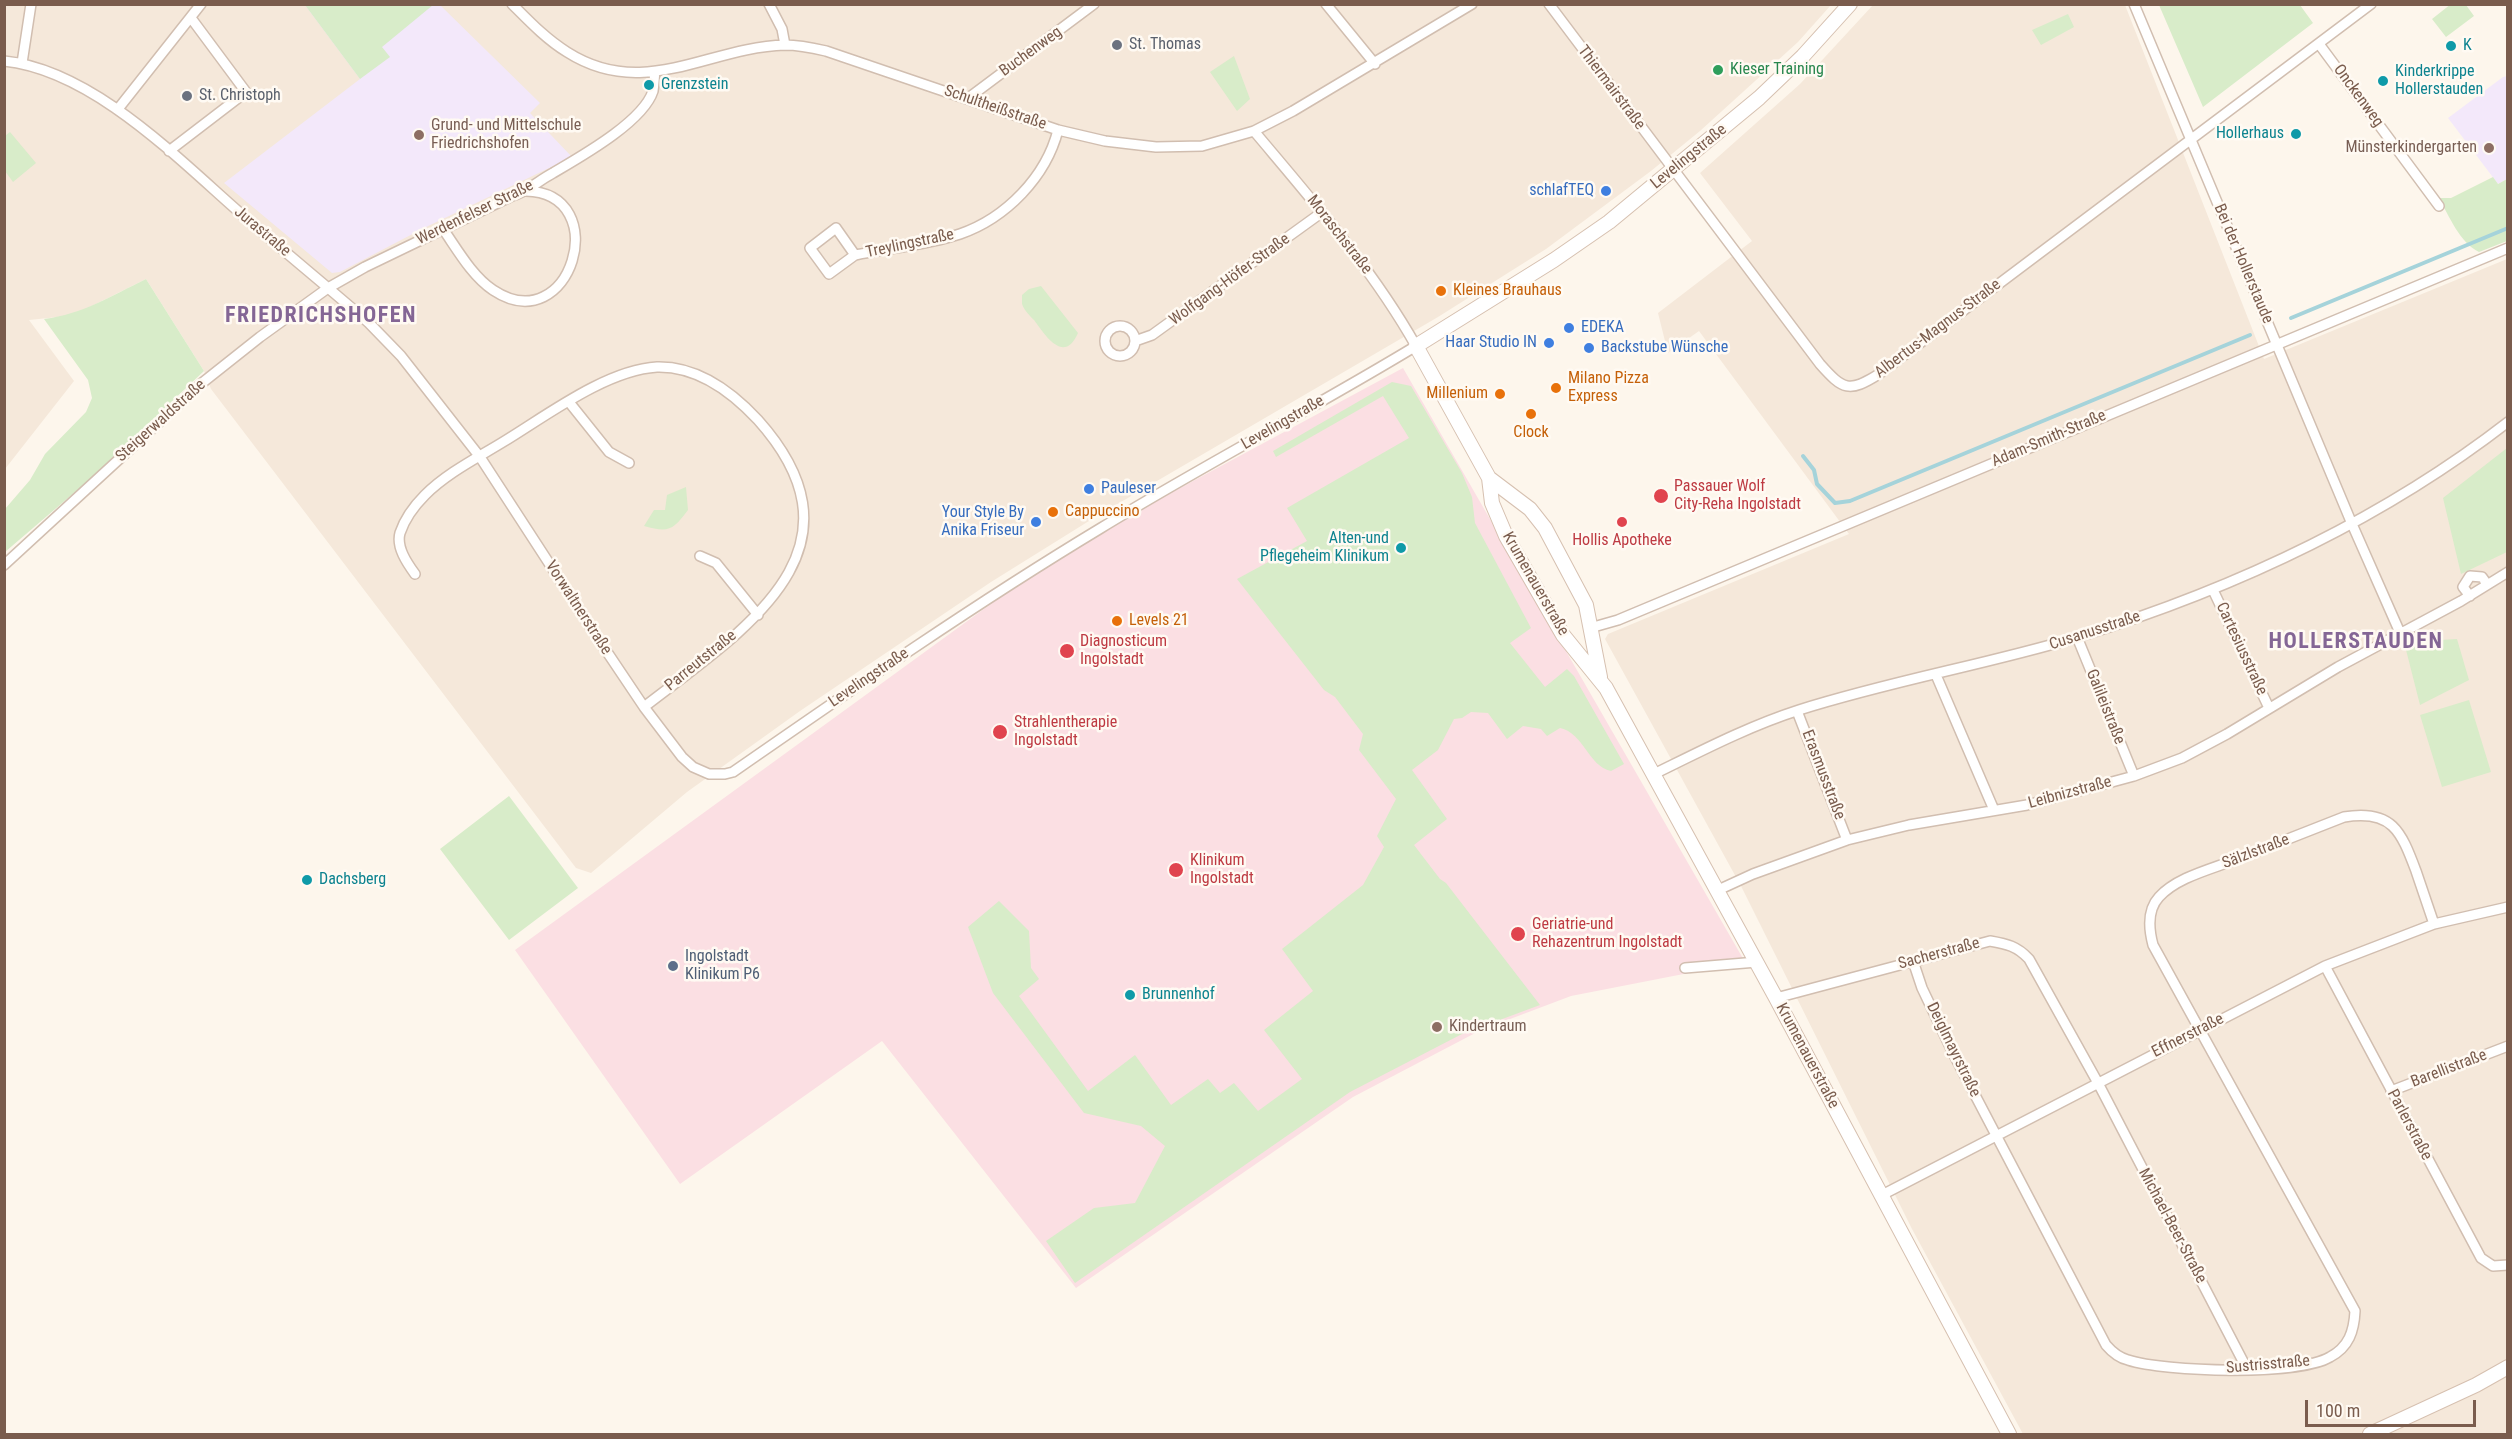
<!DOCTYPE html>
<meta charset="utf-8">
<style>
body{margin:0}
#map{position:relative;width:2512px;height:1439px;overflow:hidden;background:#fdf6ec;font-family:"Roboto Condensed",sans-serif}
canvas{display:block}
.frame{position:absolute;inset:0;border:6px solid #7a5c4d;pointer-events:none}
.scale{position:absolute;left:2305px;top:1400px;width:171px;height:27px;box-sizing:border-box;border:3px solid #7a5c4d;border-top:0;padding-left:8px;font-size:18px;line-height:21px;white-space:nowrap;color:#7a5c4d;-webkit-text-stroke:4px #fffaf3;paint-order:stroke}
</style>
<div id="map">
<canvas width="2512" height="1439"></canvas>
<div class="frame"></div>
<div class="scale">100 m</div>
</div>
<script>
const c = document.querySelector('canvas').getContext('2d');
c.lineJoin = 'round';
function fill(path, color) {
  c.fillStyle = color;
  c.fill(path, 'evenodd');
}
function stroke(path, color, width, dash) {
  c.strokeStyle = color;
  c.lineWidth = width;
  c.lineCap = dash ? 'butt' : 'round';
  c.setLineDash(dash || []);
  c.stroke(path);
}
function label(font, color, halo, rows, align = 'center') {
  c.font = font + ' "Roboto Condensed",sans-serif';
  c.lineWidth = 5;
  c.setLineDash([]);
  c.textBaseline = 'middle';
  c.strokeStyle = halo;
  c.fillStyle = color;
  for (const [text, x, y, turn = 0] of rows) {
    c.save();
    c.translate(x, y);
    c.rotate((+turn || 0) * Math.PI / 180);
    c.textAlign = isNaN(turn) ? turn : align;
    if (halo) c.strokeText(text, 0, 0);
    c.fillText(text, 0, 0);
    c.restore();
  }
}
fill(new Path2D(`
 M5,5H1831L1798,42L1700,131L1651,171L1546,249L1438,317L1097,516L991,582L800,711L687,792L591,873L576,868L211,389L204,371L146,279L84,310L68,316L29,320L74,381L5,469Z
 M1873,5H2125L2264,359L2507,259V1434H2023L1912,1229L1742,888L1605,639L1608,634L1849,534L1699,331L1668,353L1658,313L1752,241L1700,173L1800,84Z`), '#f5e8da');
fill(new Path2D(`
 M305,5H440L540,103L530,113L572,157L424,228L340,272L332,273L224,183L360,79Z
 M2507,76V179L2498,184L2448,118L2503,77Z`), '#f3e8fa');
fill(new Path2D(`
 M1403,368L1745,962L1571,996L1481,1030L1353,1097L1076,1288L882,1041L680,1184L515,950L1065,550Z`), '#fbdfe3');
fill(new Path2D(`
 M2451,4L2466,5L2474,16L2446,37L2432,19Z
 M305,5H433L382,47L390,57L360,79Z
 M2159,5H2300L2313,23L2203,107Z
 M2068,14L2074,27L2041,45L2032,30Z
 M1234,56L1250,99L1237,111L1210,72Z
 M10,132L36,163L13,182L5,171V136Z
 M2493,177L2498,184L2507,179V241L2479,252C2460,243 2449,216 2439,198H2451Z
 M146,279L204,371L89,480L5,552V509L30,480L45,454L86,412L92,398L88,380L44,319C83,314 111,296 146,279Z
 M1041,286L1078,333C1064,365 1045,335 1034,320C1030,316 1024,310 1022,304C1022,304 1022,296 1022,295L1029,289Z
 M1392,382L1411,386L1462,473L1472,497L1475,523L1531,628L1510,643L1545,687L1567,669L1574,676L1624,764L1611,771C1588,766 1584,733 1560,728L1547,736L1541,729L1523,726L1507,739L1488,713L1471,712L1462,718L1454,719L1438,750L1412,770L1447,819L1414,845L1440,879L1446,883L1540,1005L1462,1034L1350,1092L1075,1283L1046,1241L1094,1208L1135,1203L1165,1146L1141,1126L1084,1113L993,993L968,927L999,901L1029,931L1031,968L1039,979L1019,996L1088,1091L1135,1055L1171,1105L1208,1079L1220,1093L1234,1083L1258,1111L1302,1079L1264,1030L1313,991L1282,949L1363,885L1384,847L1377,836L1396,799L1359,750L1363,734L1335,697L1324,690L1237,579L1307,541L1287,508L1409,438L1383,396L1276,457L1273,451Z
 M2507,448V552L2461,574L2443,498Z
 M686,487L688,510C673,530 669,533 644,526L654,510H665L667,495Z
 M2457,639L2469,680L2420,705L2404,642Z
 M2469,700L2491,772L2442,787L2420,715Z
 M509,796L578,888L509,940L440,849Z`), '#d8ecc9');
stroke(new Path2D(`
 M2291,318L2508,228
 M1803,456L1814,470L1817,484L1835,503L1850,501L2250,335`), '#a5d3da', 4);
const street = new Path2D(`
 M512,4C529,21 546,39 567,52C644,101 708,47 785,45C799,45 813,48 826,51L1058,130L1105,141L1156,147L1202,146L1254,131L1293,111L1472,4
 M769,4L782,29L785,45
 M1326,4L1375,64
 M1549,4L1820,364C1843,390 1849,393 1879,374L2371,4
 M2134,4L2352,524L2401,635
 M2319,44L2439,206
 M4,61C94,70 181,162 247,219C287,254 329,288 369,323L401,356L480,457L595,634L644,707L682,757L693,767L709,774H725L733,772C854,688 975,604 1101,528C1204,465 1312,409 1416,346C1372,268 1311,199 1254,131
 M22,63L31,4
 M967,99L1094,4
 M118,109L201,4
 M169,151L246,92L191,18
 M836,228L855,255L829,274L810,248Z
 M443,229C457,249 472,276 493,290C571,342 615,193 526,191
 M855,255C890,248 927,245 960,234C1006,218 1046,177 1058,130
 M1105 341a15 15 0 1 1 30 0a15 15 0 1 1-30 0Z
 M1135,341L1152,335L1321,213
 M569,402L609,452L629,463
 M700,556L716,563L758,615
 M4,565L202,383L260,337L328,288L365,267L512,196C528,191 538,181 553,173C580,157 643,122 653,91C654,85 654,78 655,72
 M415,574C407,563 396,547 400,533C405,518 414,506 425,495C447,473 477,458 503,442C546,416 606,370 657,367C697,366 732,392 758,420C875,551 742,631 644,707
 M2213,590L2269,708
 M2470,596L2463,587L2470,576L2482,577L2487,584
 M1590,628L1618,620L2508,248
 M2077,637L2134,776
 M1936,675L1994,810
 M1797,711L1847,840
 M1654,774C1701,751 1749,726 1799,710C1890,681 1984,665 2075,638C2231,590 2379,522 2508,422
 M1716,891L1753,874L1847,840L1909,825L2027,805L2134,776L2182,758L2227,734L2338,667L2461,601L2508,572
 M1913,961L1922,988L1953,1053L2106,1345C2112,1352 2120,1358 2128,1360C2165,1372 2298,1376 2330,1357C2349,1347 2354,1331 2355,1311L2153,945C2149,930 2147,910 2159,897C2177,877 2212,869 2237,859C2273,845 2308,831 2344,817C2392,809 2401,831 2416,871C2422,889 2428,906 2434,924
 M2325,966L2481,1258L2493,1266L2508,1265
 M1685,968L1757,962
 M1776,998L1990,941C2007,944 2017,946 2029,959L2098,1083L2247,1369
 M2391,1091L2508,1046
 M1880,1196L2325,966L2434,924L2508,907`);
const secondary = new Path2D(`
 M1850,4L1803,56L1759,98L1609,222L1554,260L1416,346L1489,478L1492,503L1506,536L1563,635L1606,688L1776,998L2009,1434
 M1489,478L1530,509L1545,528L1586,605L1600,677
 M2370,1434L2476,1385L2508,1367`);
stroke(street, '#d1beb0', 12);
stroke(secondary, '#d6c0b0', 16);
stroke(street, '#fff', 9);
stroke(secondary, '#fff', 14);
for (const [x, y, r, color] of [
 [1117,45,6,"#6b7280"],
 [2451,46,6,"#0f9aa8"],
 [1718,70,6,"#2e9e5b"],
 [2383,81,6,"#0f9aa8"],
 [649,85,6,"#0f9aa8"],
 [187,96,6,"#6b7280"],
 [2296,134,6,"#0f9aa8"],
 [419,135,6,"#8d6e63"],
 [2489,148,6,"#8d6e63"],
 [1606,191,6,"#3f7fe0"],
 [1441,291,6,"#e8710a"],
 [1569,328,6,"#3f7fe0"],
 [1549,343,6,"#3f7fe0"],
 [1589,348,6,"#3f7fe0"],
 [1556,388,6,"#e8710a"],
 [1500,394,6,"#e8710a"],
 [1531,414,6,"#e8710a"],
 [1089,489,6,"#3f7fe0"],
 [1661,496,8,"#e0444e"],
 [1053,512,6,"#e8710a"],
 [1036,522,6,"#3f7fe0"],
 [1622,522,6,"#e0444e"],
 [1401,548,6,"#0f9aa8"],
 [1117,621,6,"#e8710a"],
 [1067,651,8,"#e0444e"],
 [1000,732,8,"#e0444e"],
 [1176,870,8,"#e0444e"],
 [307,880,6,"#0f9aa8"],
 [1518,934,8,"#e0444e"],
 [673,966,6,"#5c6f8a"],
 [1130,995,6,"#0f9aa8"],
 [1437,1027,6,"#8d6e63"]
]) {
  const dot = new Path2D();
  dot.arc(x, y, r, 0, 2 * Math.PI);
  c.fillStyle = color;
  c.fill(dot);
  stroke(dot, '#fffaf3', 2);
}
label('16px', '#5b616d', '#fffaf3', [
 ["St. Thomas",1129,45],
 ["St. Christoph",199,96]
], 'left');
label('16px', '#0d838f', '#fffaf3', [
 ["K",2463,46],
 ["Kinderkrippe",2395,72],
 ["Hollerstauden",2395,90],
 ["Grenzstein",661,85],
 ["Hollerhaus",2284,134,"right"],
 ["Alten-und",1389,539,"right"],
 ["Pflegeheim Klinikum",1389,557,"right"],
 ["Dachsberg",319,880],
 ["Brunnenhof",1142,995]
], 'left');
label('16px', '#7a5c4d', '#fffaf3', [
 ["Buchenweg",1031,52,-36],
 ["Thiermairstraße",1611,88,53],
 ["Onckenweg",2358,96,54],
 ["Schultheißstraße",995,108,19],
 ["Levelingstraße",1689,157,-39],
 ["Werdenfelser Straße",475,213,-26],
 ["Jurastraße",262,232,40],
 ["Moraschstraße",1339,235,52],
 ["Treylingstraße",910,244,-12],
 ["Bei der Hollerstaude",2243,264,67],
 ["Wolfgang-Höfer-Straße",1230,280,-36],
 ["Albertus-Magnus-Straße",1938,329,-37],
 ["Steigerwaldstraße",161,421,-42],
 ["Levelingstraße",1283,423,-30],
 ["Adam-Smith-Straße",2049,439,-23],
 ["Krumenauerstraße",1535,584,60],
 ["Vorwaltnerstraße",578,608,57],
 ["Cusanusstraße",2095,631,-18],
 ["Cartesiusstraße",2241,649,65],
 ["Parreutstraße",701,661,-39],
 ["Levelingstraße",869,678,-34],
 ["Galileistraße",2105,707,68],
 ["Erasmusstraße",1823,775,69],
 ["Leibnizstraße",2070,793,-15],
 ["Sälzlstraße",2256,852,-21],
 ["Sacherstraße",1939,954,-15],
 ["Effnerstraße",2188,1036,-27],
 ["Deiglmayrstraße",1953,1050,64],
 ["Krumenauerstraße",1807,1056,62],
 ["Barellistraße",2449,1069,-21],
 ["Parlerstraße",2409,1125,62],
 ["Michael-Beer-Straße",2172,1226,62],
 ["Sustrisstraße",2268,1365,-5]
]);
label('16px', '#27864d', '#fffaf3', [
 ["Kieser Training",1730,70]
], 'left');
label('16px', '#785e54', '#fffaf3', [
 ["Grund- und Mittelschule",431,126],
 ["Friedrichshofen",431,144],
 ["Münsterkindergarten",2477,148,"right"],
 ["Kindertraum",1449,1027]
], 'left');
label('16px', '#366cbe', '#fffaf3', [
 ["schlafTEQ",1594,191],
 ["EDEKA",1581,328,"left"],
 ["Haar Studio IN",1537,343],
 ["Backstube Wünsche",1601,348,"left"],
 ["Pauleser",1101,489,"left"],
 ["Your Style By",1024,513],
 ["Anika Friseur",1024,531]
], 'right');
label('16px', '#c56008', '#fffaf3', [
 ["Kleines Brauhaus",1453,291],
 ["Milano Pizza",1568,379],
 ["Express",1568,397],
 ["Millenium",1488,394,"right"],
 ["Clock",1531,433,"center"],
 ["Cappuccino",1065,512],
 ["Levels 21",1129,621]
], 'left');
label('16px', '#be3a42', '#fffaf3', [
 ["Passauer Wolf",1674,487],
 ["City-Reha Ingolstadt",1674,505],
 ["Hollis Apotheke",1622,541,"center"],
 ["Diagnosticum",1080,642],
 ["Ingolstadt",1080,660],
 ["Strahlentherapie",1014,723],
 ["Ingolstadt",1014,741],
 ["Klinikum",1190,861],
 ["Ingolstadt",1190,879],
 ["Geriatrie-und",1532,925],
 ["Rehazentrum Ingolstadt",1532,943]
], 'left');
label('16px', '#4e5e75', '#fffaf3', [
 ["Ingolstadt",685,957],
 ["Klinikum P6",685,975]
], 'left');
c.letterSpacing = '1.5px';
label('bold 22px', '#846695', '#fffaf3', [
 ["FRIEDRICHSHOFEN",321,316],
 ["HOLLERSTAUDEN",2356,642]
]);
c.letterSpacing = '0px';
</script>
